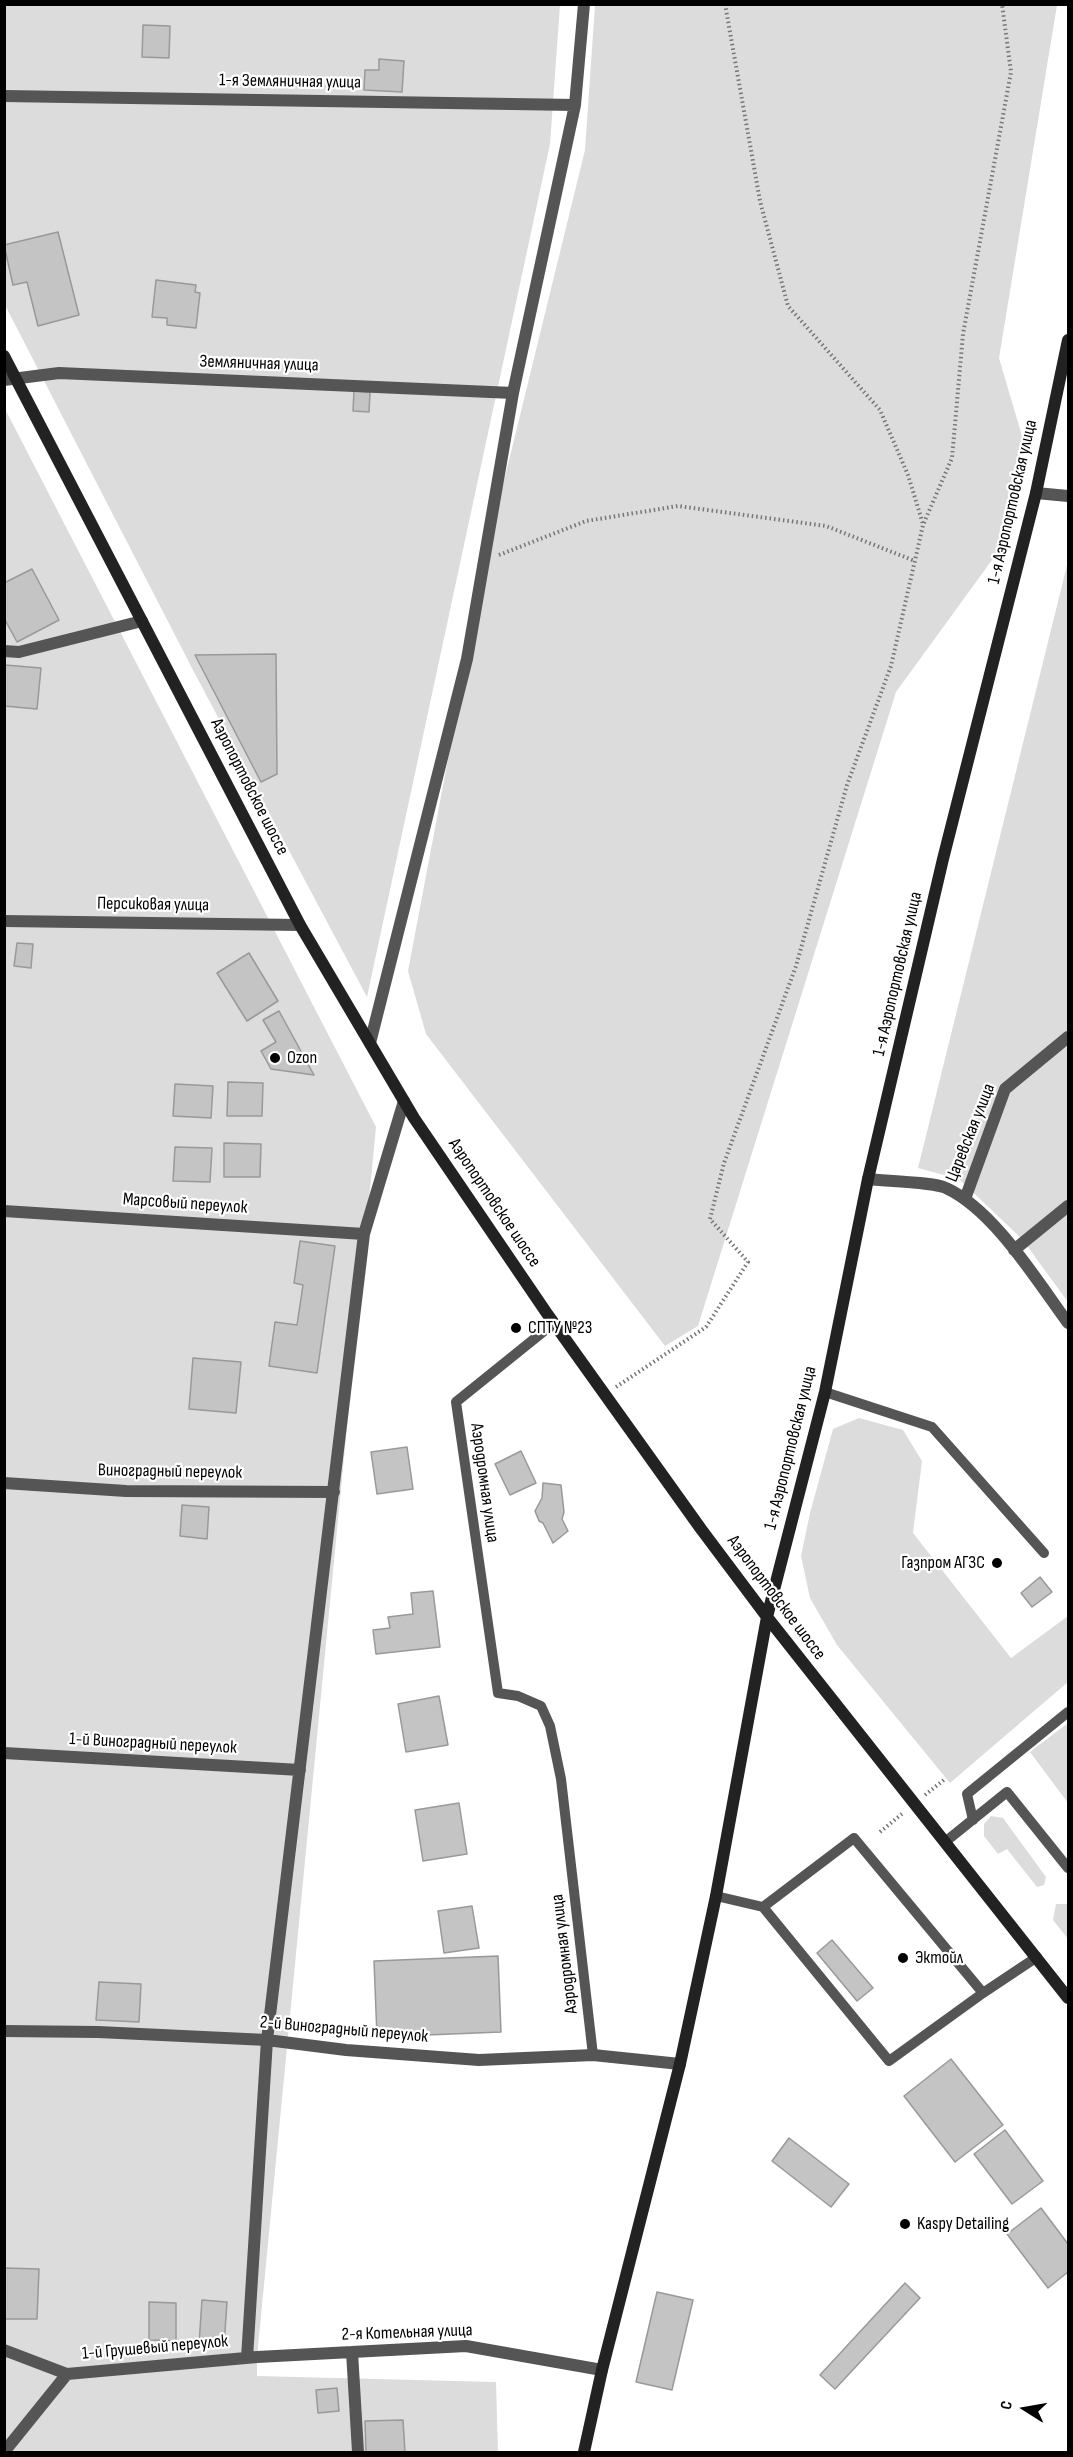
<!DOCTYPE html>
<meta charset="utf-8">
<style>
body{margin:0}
#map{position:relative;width:1073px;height:2457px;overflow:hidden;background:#fff;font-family:"Sofia Sans Condensed",sans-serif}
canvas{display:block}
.frame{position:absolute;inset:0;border:6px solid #000;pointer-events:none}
.north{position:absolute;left:995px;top:2379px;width:60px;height:60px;-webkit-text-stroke:4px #fff;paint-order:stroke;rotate:281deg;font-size:16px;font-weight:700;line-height:24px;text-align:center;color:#000}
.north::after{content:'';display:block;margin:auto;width:21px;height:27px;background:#000;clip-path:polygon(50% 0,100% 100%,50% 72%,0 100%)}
</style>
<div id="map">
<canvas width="1073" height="2457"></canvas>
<div class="frame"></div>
<div class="north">С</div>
</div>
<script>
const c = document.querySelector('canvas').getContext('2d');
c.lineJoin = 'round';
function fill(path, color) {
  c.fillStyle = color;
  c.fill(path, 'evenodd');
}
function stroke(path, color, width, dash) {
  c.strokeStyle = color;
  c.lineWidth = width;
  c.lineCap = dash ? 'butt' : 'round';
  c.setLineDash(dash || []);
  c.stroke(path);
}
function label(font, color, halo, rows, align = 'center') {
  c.font = font + ' "Sofia Sans Condensed",sans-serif';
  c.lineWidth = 4.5;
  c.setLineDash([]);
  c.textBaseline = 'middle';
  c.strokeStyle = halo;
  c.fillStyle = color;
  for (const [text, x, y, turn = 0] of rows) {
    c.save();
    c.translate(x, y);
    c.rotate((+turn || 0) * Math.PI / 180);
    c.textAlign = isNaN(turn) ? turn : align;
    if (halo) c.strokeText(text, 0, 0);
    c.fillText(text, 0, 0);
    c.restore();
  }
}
fill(new Path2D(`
 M5,5H560L550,144L367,997L194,672L5,305Z
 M595,5H1057L999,358L1022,436L1000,549L896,692L698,1326L665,1346L426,1034L408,971L489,542L585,150Z
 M4,407L376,1127L257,2357V2376L496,2382L498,2452H5Z
 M1068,561V1302L1022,1239L959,1179L918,1168Z
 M859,1418L903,1430L922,1461L913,1533L1011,1658L1068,1616V1682L950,1783L837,1645L810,1598L801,1556L810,1513L833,1429Z
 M1068,1723V1803L1030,1752Z
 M991,1816L1003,1818L1046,1877L1044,1885L1037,1887L1007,1849L998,1854L984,1836V1824Z
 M1056,1904H1067L1068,1907V1939L1053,1920Z`), '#dcdcdc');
const building = new Path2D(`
 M143,25L170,26L169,58L142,57Z
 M379,59L404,61L402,92L364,90L365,70H379Z
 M58,232L79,315L38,326L27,282L13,285L4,245Z
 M156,280L196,285L195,292L200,293L196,328L167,325V318L152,317Z
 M354,391L370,392L369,412L353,411Z
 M32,569L59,620L17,642L4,618V583Z
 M276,654L277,774L261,782L195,655Z
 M5,665L41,668L37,709L4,706Z
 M17,943L33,944L31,968L14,966Z
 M249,953L278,1001L247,1021L217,973Z
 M279,1011L314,1075L271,1069L261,1051L276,1042L263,1020Z
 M228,1082L263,1083L262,1116H227Z
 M175,1084L213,1086L211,1118L173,1116Z
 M224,1143L261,1144L260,1177H224Z
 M175,1147L212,1148L210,1182L173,1181Z
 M300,1241L335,1246L317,1373L269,1366L275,1322L297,1325L303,1285L294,1283Z
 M193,1358L241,1362L236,1413L189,1409Z
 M407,1447L413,1489L377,1494L371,1452Z
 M521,1451L536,1483L510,1495L495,1464Z
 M543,1483L561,1485L564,1512L562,1519L568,1531L553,1543L543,1523L539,1521L535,1511L542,1498Z
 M182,1505L209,1507L207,1539L180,1536Z
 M1040,1577L1052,1592L1032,1607L1021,1593Z
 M433,1591L440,1647L376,1654L373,1630L390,1628L388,1617L413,1614L411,1593Z
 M439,1696L448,1745L406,1752L398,1704Z
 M459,1803L467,1854L423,1861L415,1810Z
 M472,1906L479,1948L444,1953L438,1911Z
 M832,1940L873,1988L857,2001L817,1953Z
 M498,1956L501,2032L377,2037L374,1961Z
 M99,1982L141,1984L139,2022L96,2020Z
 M951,2059L1003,2125L955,2162L904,2096Z
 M1005,2130L1043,2181L1012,2204L974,2154Z
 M789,2138L849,2184L831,2207L772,2161Z
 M1041,2208L1068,2244V2272L1048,2288L1007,2234Z
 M4,2268L39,2269L37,2319H4Z
 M905,2283L920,2298L835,2389L820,2375Z
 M657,2292L693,2300L672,2390L636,2382Z
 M202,2300L227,2302L224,2346L199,2344Z
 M149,2302L176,2303V2341L149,2340Z
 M337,2388L339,2411L318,2413L316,2390Z
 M403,2420L405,2452H366L365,2421Z`);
fill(building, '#c4c4c4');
stroke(building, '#999', 1.5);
stroke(new Path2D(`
 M725,4L760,201L788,306L880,410L908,475L923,524
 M499,555L586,521L678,506L826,526L915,561
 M616,1387L706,1327L748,1262L710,1219L724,1163L796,966L847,785L891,666L923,525L952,458L963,334L1011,72L1002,4
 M925,1795L945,1779
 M880,1832L903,1813`), '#777', 4, [1.5, 3]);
stroke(new Path2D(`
 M554,1323L456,1402L498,1693L518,1696L541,1706L550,1726L561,1779L593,2055
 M825,1392L932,1427L1044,1553
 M973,1820L967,1794L1068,1712
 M945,1842L1007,1792L1068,1868
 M716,1896L763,1907L889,2061L983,1993L854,1838L763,1907
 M983,1993L1037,1957`), '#555', 10);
stroke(new Path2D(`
 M4,96L575,105
 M4,380L59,373L513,393
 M1036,493L1068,496
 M4,651L19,652L142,621
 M4,921L300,925
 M370,1043L467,659L513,393L575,105L584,4
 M868,1179C885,1181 934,1182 946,1188C994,1210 1037,1281 1068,1323
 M965,1199L1005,1089L1068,1037
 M4,1211L364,1234
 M1014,1250L1068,1206
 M4,1483L126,1491L334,1492
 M4,1753L300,1770
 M4,2031L98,2032L267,2040L346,2050L479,2060L593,2055L680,2064
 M4,2350L67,2374L257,2357L466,2346L602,2370
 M352,2352L358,2452
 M247,2358L267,2040L364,1234L404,1101
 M4,2452L67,2374`), '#555', 12);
stroke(new Path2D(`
 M4,356L300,925L414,1118L548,1315L701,1529L767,1617L1068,1998
 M584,2452L602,2370L680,2064L716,1896L767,1617L825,1392L868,1179L943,859L1036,493L1068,340`), '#222', 12);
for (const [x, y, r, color] of [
 [275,1058,6,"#000"],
 [516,1328,6,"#000"],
 [997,1563,6,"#000"],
 [903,1958,6,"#000"],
 [905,2224,6,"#000"]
]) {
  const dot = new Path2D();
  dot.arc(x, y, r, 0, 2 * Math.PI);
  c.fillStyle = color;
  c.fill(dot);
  stroke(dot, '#fff', 2);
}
label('18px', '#000', '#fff', [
 ["1-я Земляничная улица",290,82,1],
 ["Земляничная улица",259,364,2],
 ["1-я Аэропортовская улица",1013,502,-77],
 ["Аэропортовское шоссе",249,787,63],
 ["Персиковая улица",153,905,1],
 ["1-я Аэропортовская улица",898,974,-77],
 ["Царевская улица",971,1133,-68],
 ["Аэропортовское шоссе",494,1203,56],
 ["Марсовый переулок",185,1204,4],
 ["1-я Аэропортовская улица",791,1448,-76],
 ["Виноградный переулок",170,1472,1],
 ["Аэродромная улица",484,1483,82],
 ["Аэропортовское шоссе",776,1598,53],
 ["1-й Виноградный переулок",153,1744,3],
 ["Аэродромная улица",565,1954,-97],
 ["2-й Виноградный переулок",344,2030,5],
 ["2-я Котельная улица",407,2333,-2],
 ["1-й Грушевый переулок",155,2348,-5]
]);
label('18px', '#000', '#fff', [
 ["Ozon",287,1058],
 ["СПТУ №23",528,1328],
 ["Газпром АГЗС",985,1563,"right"],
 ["Эктойл",915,1958],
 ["Kaspy Detailing",917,2224]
], 'left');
</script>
